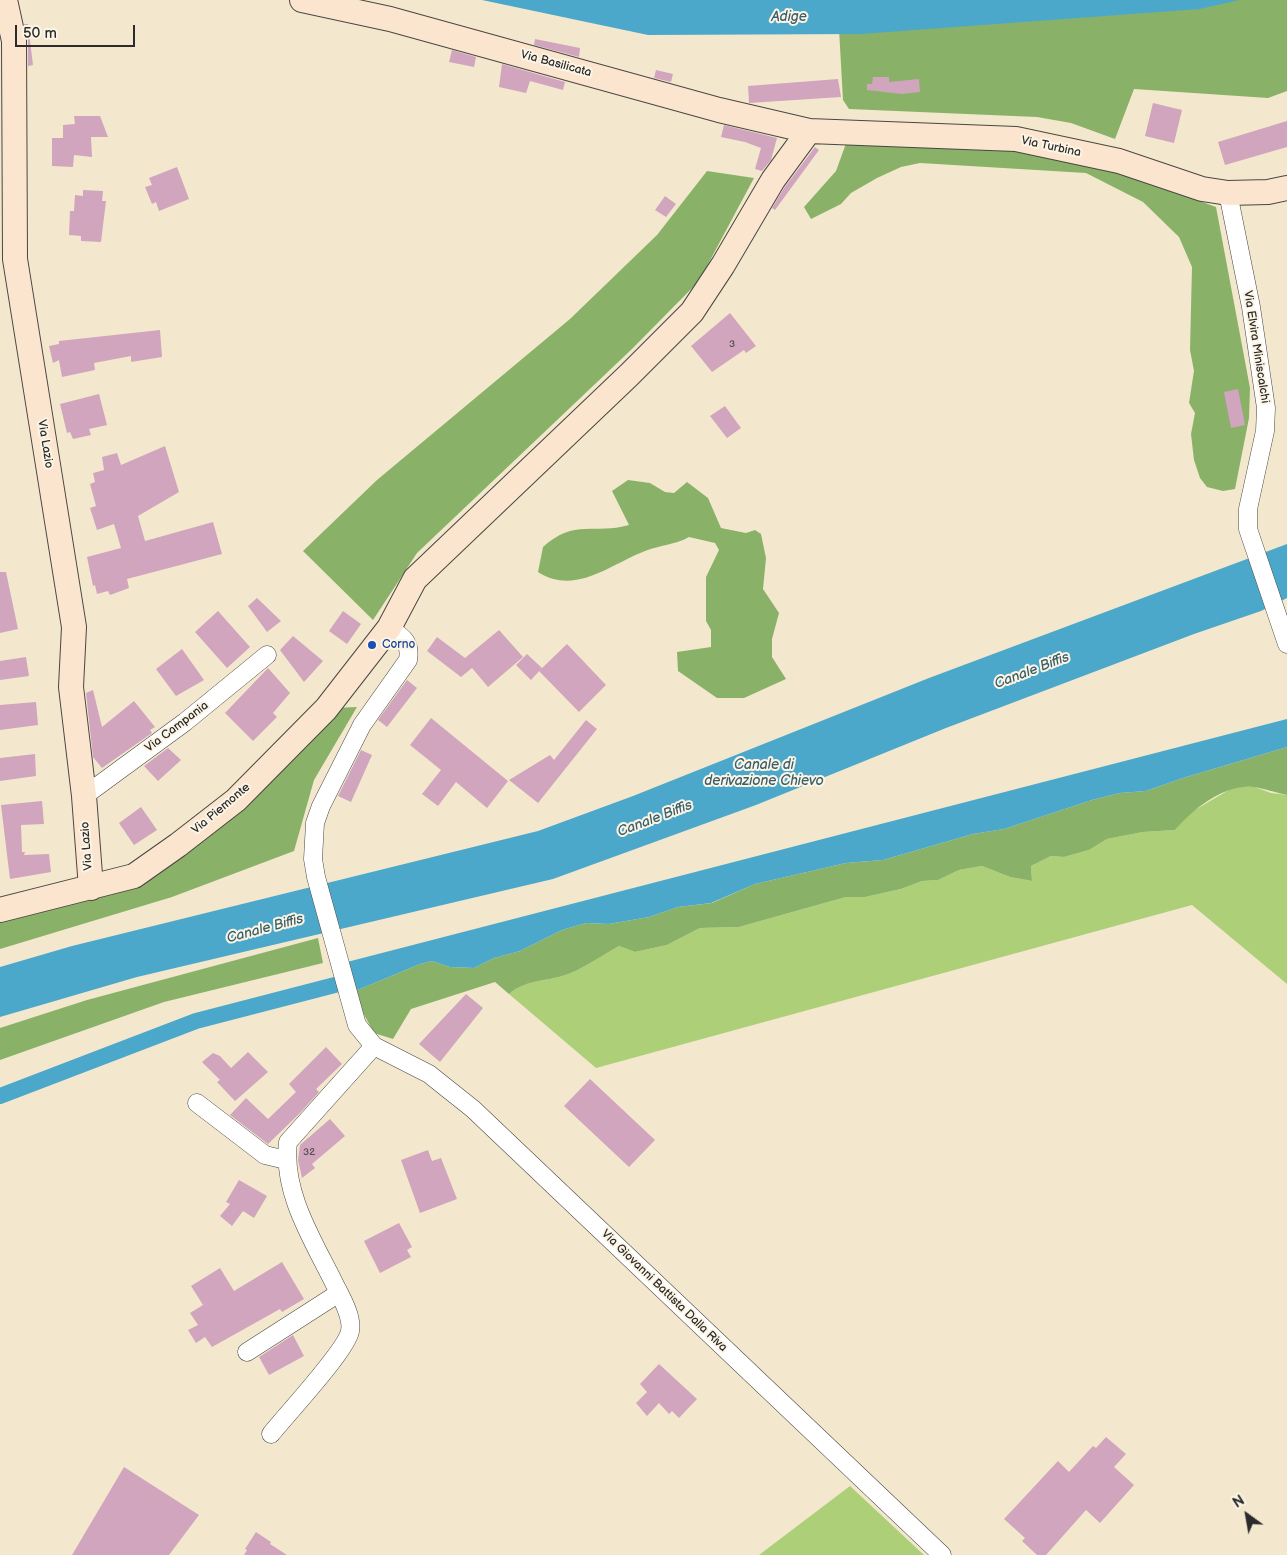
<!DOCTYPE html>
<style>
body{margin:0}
#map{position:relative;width:1287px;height:1555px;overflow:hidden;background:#f3e8cd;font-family:"Balsamiq Sans",sans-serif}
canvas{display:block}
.north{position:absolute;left:1222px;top:1490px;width:50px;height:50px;-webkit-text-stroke:4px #fcf5e5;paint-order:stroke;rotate:328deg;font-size:14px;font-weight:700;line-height:20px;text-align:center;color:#2b2b2b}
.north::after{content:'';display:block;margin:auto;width:18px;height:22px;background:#2b2b2b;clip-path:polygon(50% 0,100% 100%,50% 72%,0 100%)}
.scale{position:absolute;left:15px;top:25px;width:120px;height:22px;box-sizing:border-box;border:2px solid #2b2b2b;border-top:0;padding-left:6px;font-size:15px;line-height:18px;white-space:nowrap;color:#2b2b2b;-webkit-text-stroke:4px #fcf5e5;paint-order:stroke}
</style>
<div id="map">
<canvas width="1287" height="1555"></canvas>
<div class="north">N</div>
<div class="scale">50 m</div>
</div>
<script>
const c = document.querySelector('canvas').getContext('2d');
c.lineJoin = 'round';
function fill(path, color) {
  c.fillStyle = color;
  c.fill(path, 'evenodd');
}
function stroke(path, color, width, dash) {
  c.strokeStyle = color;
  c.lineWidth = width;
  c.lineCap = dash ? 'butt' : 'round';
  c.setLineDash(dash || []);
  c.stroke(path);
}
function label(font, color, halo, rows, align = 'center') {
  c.font = font + ' "Balsamiq Sans",sans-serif';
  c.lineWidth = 4;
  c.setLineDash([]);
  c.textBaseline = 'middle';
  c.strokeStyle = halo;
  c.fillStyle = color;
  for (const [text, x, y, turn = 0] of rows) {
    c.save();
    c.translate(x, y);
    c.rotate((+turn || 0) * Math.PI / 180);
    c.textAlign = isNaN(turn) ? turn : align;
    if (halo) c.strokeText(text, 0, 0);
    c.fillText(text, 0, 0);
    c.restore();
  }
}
fill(new Path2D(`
 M1234,787H1255L1271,793L1287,795V984L1192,905L596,1068L509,994C528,978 550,982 571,973C587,966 603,955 619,946L635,952L667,945L700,928L739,927L846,897H865L901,889L922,881L938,880L959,870L982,866L1010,877L1032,881L1031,866L1051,856L1064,857L1089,850L1107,839L1143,832L1175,830L1188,814Z
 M850,1486L924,1555H759Z`), '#accf78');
fill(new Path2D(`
 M1060,0H1287V91L1268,98L1134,89L1115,139L1071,123L1037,117L849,109L843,100L839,29Z
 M848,138L1062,150L1216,207L1250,388L1249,418L1235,489L1223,491L1207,487L1200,478L1194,460L1191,434L1195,413L1189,403L1194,371L1190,350L1192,267L1179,237L1143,202L1086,173L920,163L901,167L877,178L851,193L841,204L811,219L804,207L836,171Z
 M707,171L754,178L699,281L633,348L417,553L373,620L303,551L377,480L570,319L657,235Z
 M628,480L650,483L665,492L674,493L687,482L708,498L721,528L746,533L755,530L761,534L766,558L763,589L779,613L772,639V657L786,679L744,698H717L678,671L677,652L711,647V630L706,621V577L719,550L715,543L689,537C675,545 660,545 645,551C611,564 575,596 538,572L543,547C575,518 594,535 629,525L612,491Z
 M357,707L314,780L294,851L172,897L0,949V920L138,881L333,708Z
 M1287,747V795C1276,793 1264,788 1253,787C1224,784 1193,809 1175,830L1143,832L1107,839L1089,850L1064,857L1051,856L1031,866L1032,881L1010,877L982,866L959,870L938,880L922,881L901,889L865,897H846L739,927L700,928L667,945L635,952L619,946C603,955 587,966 571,973C550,982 528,978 509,994L495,982L411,1009L393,1039L374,1033L361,1009L355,991L420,964L432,961L450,967L474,968L494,958L520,951L562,930L586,923L609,924L649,917L678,907L712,903L755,884L846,863L883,860L973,834L1004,829L1092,800L1120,793L1146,791L1183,778Z
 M318,938L323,963L164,1002L0,1060V1028L87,1000Z`), '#89b268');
fill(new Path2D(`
 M482,0H1239L1200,9L861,34L648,35Z
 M1287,544V598L1261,611L1194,634L946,728L756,805L553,879L137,977L0,1017V967L72,946L538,831L633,796L929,678Z
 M1287,719V747L1183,778L1146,791L1120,793L1092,800L1004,829L973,834L883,860L846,863L755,884L711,903L678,907L649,917L609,924L586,923L562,930L520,951L494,958L474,968L450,967L432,961L420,964L355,991L347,962Z`), '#4ca8ca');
stroke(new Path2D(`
 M0,1096L196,1021L358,979`), '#4ca8ca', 16);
fill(new Path2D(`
 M24,24H28L33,65L28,66V41Z
 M535,39L580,48L579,57L534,45Z
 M452,50L476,57L474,67L449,62Z
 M502,64L565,82L563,90L530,81L526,93L499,87Z
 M656,70L673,74L671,82L654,78Z
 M873,77H889V82L919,79L920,92L902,94L867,90V84H872Z
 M838,79L841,97L749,103L748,86Z
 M1153,103L1182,110L1174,143L1145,136Z
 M74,116H100L108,137H91L92,157L74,155L73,167L52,166V138H63V125L75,124Z
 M1287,121V147L1225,165L1218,142Z
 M724,125L777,138L771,160L762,171L755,169L761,148L745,142L721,137Z
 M815,147L819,150L775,210L772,208L784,188Z
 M177,167L189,199L159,211L156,202L152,204L145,187L152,185L149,178Z
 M83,190L103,191L102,201H106L101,242L81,241V236L69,235L70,211H74L75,195L83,196Z
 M665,196L676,204L666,217L655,210Z
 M730,313L756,346L746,353L744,350L712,372L691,346Z
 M160,330L162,357L131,362V356L94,363L95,370L62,377L59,360L53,363L49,346L59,344V341Z
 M1238,389L1245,425L1231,428L1224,392Z
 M99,394L107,425L89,429L91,435L73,439L70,432L67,433L60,404Z
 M725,406L741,428L727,438L710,416Z
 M165,446L179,492L138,516L145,541L213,522L222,554L127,579L129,588L110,595L108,591L97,594L95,585L93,586L87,557L121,548L114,524L97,530L90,508L96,506L90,484L95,482L93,473L104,470L102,457L117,453L121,465Z
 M0,572H6L18,629L0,633Z
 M257,598L281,621L267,632L248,606Z
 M218,611L250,647L227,668L195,632Z
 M343,611L361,624L347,644L329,631Z
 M499,630L523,657L488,687L472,668L461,677L427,651L437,637L465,658Z
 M293,636L323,661L304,682L280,650Z
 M567,644L606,685L579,712L539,671Z
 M182,649L204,680L176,696L156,669Z
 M527,654L542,668L531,680L516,665Z
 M26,657L29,676L0,680V661Z
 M268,668L290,693L273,713L277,717L253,741L225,713Z
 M407,680L417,688L387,727L378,720Z
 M93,690L102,727L134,701L155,727L150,730L152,733L102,768L93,757L86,693Z
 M36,702L38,725L0,730V705Z
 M431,718L508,781L487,808L456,782L438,806L422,794L441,770L410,745Z
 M586,720L597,729L538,803L509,780L550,755L554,760Z
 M168,748L181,760L158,781L144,766Z
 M361,750L372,755L351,802L338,796Z
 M35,754L36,776L0,781V758Z
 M42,801L44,824L21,825L22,852H25L24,855L49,854L51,872L10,879L1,805Z
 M141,807L157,830L134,845L119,823Z
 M466,994L483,1008L440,1062L419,1044Z
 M326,1047L342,1064L316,1089L319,1092L299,1114L268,1144L230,1115L246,1098L268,1119L296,1092L289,1084Z
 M248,1052L268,1072L235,1101L217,1082L220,1080L202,1062L213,1053L220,1056L231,1068Z
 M590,1079L655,1140L629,1167L564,1106Z
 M330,1119L345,1136L312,1164L315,1168L302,1178L298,1160L300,1145Z
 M428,1150L432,1161L441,1158L457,1199L420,1213L401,1160Z
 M239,1180L267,1196L254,1218L243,1211L232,1226L220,1216L230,1204L226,1202Z
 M399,1223L412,1247L407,1250L411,1257L380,1273L364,1241Z
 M282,1262L304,1299L282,1312L280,1309L212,1347L205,1337L196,1343L188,1330L198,1325L190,1313L203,1305L191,1286L220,1268L234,1291Z
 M293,1335L304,1356L269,1375L259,1357Z
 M659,1364L697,1399L679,1418L672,1411L669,1414L659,1403L647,1416L636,1403L647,1392L640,1384Z
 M1106,1437L1126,1454L1114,1467L1134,1485L1100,1523L1086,1510L1046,1555H1037L1022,1541L1025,1538L1004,1519L1058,1461L1069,1472L1093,1446L1096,1448Z
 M124,1467L199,1515L169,1555H72Z
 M256,1532L271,1542L270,1544L287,1555H244L247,1550L245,1549Z`), '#d0a5bd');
const street = new Path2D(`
 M1228,193L1251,307L1266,408L1265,431L1248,509V529L1287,644
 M389,628C403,637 411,642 408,660L362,725L321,806L315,823L313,859L316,877L357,1025L374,1046L429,1074L473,1109L942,1555
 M84,796L185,722L267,655
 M197,1103L265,1155L286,1160
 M247,1352L339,1293
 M271,1434C286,1415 347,1350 350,1331C353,1317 341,1297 335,1285C313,1240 282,1193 288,1142L374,1046`);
const secondary = new Path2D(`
 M5,0L14,41L15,259L74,627L71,687L84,796L91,888
 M302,0L390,19L719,110L809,131L1016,139L1119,161L1202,189L1228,193L1268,192L1287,188
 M0,910L134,876L178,845L236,800L326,709L389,628L415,579L629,375L692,312L723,265L773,180L809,131`);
stroke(street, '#494743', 19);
stroke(secondary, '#494743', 26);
stroke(street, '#fff', 18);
stroke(secondary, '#fbe5cf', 24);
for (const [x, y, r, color] of [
 [372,645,5,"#1a4fb4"]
]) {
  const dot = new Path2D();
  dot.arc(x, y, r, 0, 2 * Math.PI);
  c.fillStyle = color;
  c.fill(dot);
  stroke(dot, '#fcf5e5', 2);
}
label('10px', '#544a50', null, [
 ["3",732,344],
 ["32",309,1152]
]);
label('12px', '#2b2b2b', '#fcf5e5', [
 ["Via Basilicata",556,64,15],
 ["Via Turbina",1051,147,12],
 ["Via Elvira Miniscalchi",1256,347,81],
 ["Via Lazio",45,444,81],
 ["Via Campania",177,727,-37],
 ["Via Piemonte",221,809,-40],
 ["Via Lazio",87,846,-94],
 ["Via Giovanni Battista Dalla Riva",664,1291,44]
]);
label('12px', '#164399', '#fcf5e5', [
 ["Corno",382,645]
], 'left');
label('italic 14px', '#385d6b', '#fcf5e5', [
 ["Adige",789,17],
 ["Canale Biffis",1032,671,-21],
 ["Canale di",764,765],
 ["derivazione Chievo",764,781],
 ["Canale Biffis",655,819,-21],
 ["Canale Biffis",265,929,-15]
]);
</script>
